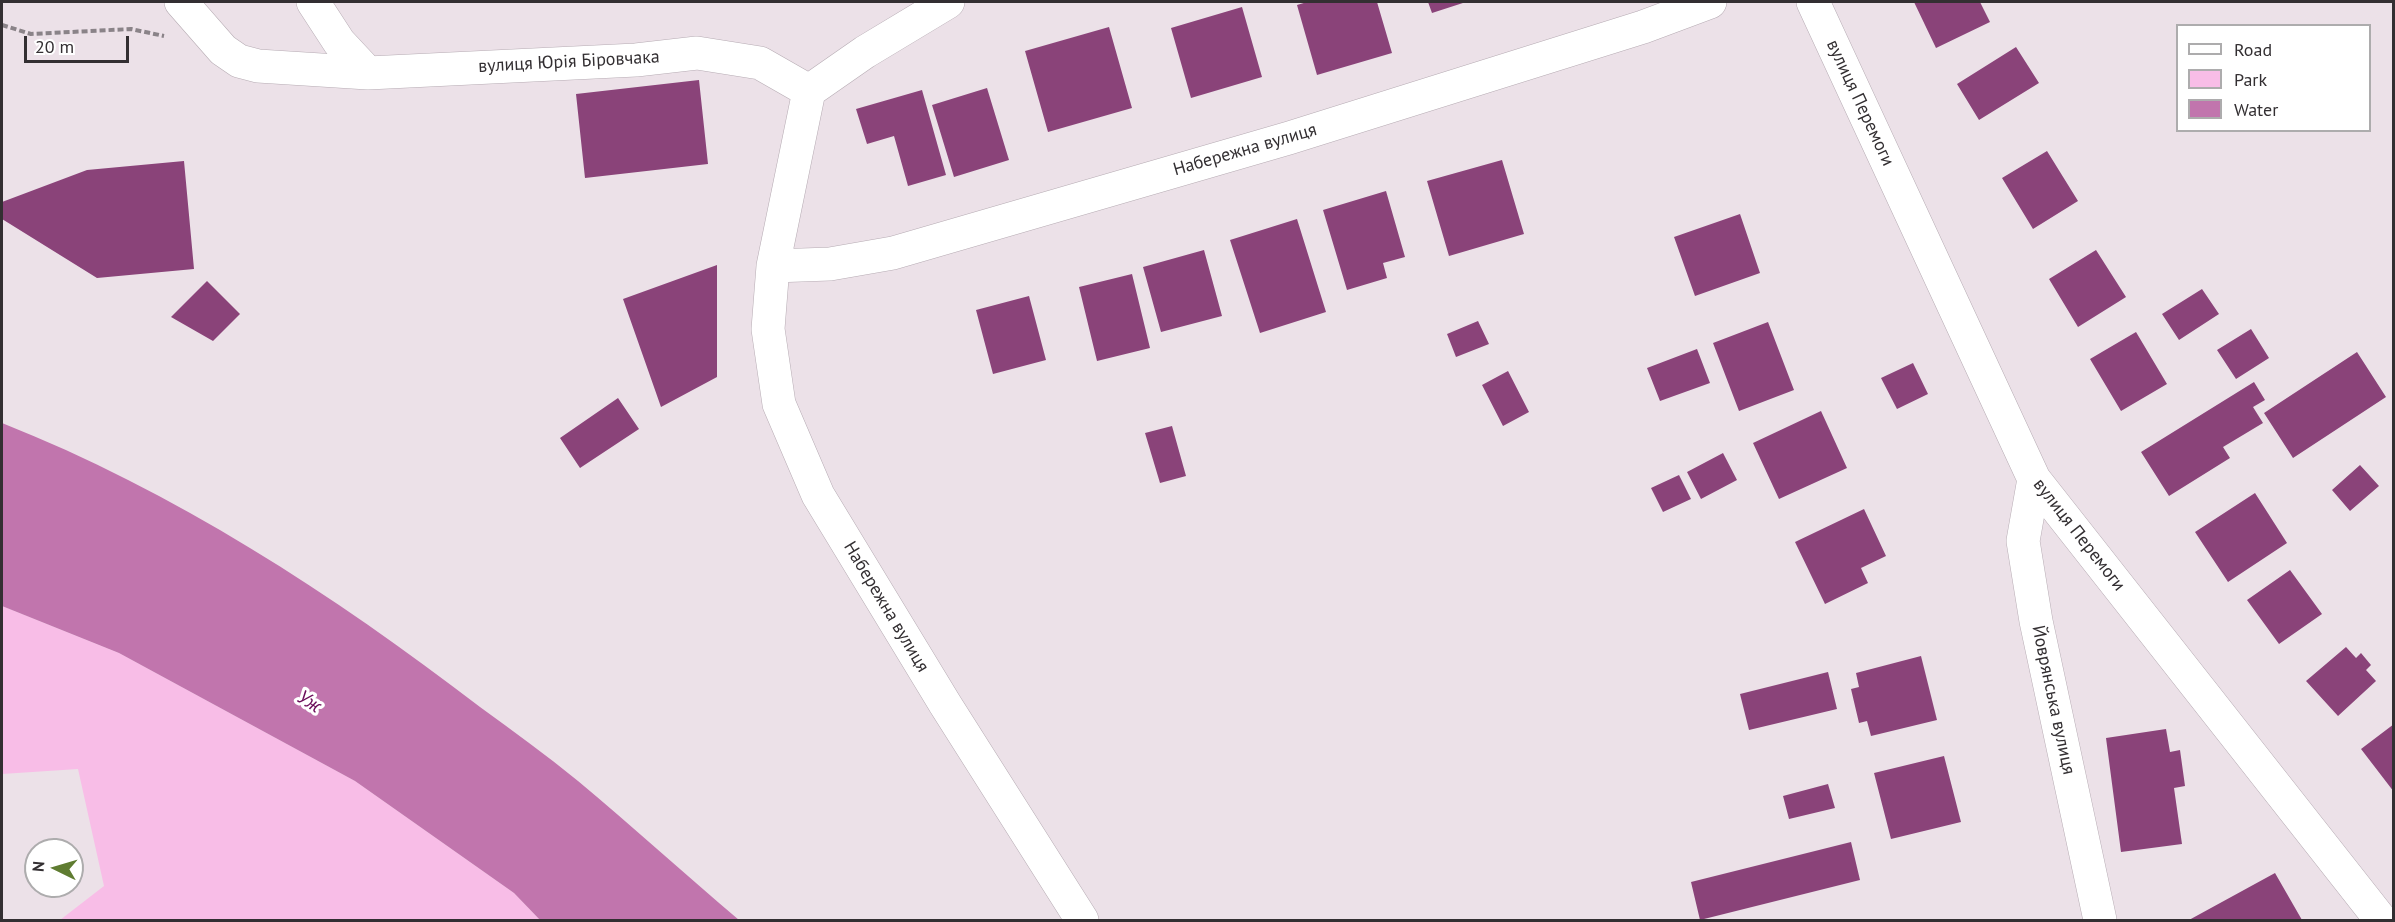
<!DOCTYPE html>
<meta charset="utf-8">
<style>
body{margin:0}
#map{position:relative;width:2395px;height:922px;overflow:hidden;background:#ece1e8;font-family:"PT Sans",sans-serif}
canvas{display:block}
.frame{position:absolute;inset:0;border:3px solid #332f32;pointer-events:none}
.legend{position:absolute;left:2176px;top:24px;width:195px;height:108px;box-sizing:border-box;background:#fff;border:2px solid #adacad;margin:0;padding:8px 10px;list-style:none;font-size:18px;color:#332f32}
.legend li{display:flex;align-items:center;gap:12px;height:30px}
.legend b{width:30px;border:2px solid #adacad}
.north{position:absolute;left:24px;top:838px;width:60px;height:60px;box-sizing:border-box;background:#fff;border:2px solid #adacad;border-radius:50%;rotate:275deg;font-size:16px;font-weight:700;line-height:24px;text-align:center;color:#332f32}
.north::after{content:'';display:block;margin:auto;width:21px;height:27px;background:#5f7c31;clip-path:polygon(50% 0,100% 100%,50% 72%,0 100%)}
.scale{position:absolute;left:24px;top:36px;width:105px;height:27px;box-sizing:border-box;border:3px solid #332f32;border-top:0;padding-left:8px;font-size:18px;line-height:21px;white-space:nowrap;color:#332f32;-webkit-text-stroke:4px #fff;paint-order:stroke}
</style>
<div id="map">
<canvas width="2395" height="922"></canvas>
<div class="frame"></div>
<ul class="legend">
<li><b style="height:8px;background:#fff"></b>Road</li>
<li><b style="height:16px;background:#f8bde7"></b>Park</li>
<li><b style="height:16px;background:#c175ad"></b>Water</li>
</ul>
<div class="north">N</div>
<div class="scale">20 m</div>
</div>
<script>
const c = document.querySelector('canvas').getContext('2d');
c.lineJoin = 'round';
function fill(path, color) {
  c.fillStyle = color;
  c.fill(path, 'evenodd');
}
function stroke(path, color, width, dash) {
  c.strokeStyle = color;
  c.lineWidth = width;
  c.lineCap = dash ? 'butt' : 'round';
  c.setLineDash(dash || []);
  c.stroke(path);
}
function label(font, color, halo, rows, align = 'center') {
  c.font = font + ' "PT Sans",sans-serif';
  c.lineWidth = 6;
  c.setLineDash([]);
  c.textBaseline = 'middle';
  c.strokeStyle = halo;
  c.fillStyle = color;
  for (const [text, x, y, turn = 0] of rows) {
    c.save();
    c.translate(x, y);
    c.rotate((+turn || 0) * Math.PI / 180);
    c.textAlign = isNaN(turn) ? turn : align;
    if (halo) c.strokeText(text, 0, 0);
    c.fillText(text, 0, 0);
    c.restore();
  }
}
fill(new Path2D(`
 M2,606L119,653L355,781L514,893L540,920H60L104,886L78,769L2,774Z`), '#f8bde7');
fill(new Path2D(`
 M2,423C174,491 333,594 480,707C513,731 546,755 578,781C632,826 685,874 739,920H540L514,893L355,781L119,653L2,606Z`), '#c175ad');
fill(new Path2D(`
 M1307,2H1377L1392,53L1317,75L1297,5Z
 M1428,2H1466L1432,13Z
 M1914,2H1980L1990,22L1936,48Z
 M1242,7L1262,77L1191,98L1171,28Z
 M1109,27L1132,108L1048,132L1025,51Z
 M2016,47L2039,83L1979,120L1957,84Z
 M699,80L708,164L585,178L576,94Z
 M987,88L1009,160L954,177L932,105Z
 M922,90L946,175L908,186L894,136L867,144L856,109Z
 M2047,151L2078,201L2033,229L2002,178Z
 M1502,160L1524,234L1449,256L1427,181Z
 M184,161L194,269L97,278L2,219V202L87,170Z
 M1386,191L1405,257L1383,263L1387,278L1347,290L1323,210Z
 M1740,214L1760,273L1695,296L1674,237Z
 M1297,219L1326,312L1260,333L1230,240Z
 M1204,250L1222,316L1161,332L1143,267Z
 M2096,250L2126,297L2078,327L2049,279Z
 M717,265V377L661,407L623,299Z
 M1132,274L1150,348L1097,361L1079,287Z
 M207,281L240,314L213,341L171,317Z
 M2202,289L2219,314L2179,340L2162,314Z
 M1029,296L1046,360L993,374L976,310Z
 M1478,321L1489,344L1456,357L1447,334Z
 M1768,322L1794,390L1739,411L1713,343Z
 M2251,329L2269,358L2236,379L2217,350Z
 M2136,332L2167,384L2121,411L2090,359Z
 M1697,349L1710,383L1660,401L1647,368Z
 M2357,352L2386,397L2293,458L2264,413Z
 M1913,363L1928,394L1897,409L1881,378Z
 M1508,371L1529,412L1503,426L1482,385Z
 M2254,382L2265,400L2253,407L2263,423L2223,447L2230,458L2169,496L2141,452Z
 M618,398L639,429L580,468L560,438Z
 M1821,411L1847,468L1779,499L1753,443Z
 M1172,426L1186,476L1160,483L1145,433Z
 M1723,453L1737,480L1701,499L1687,472Z
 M2360,465L2379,486L2350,511L2332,490Z
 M1679,475L1691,499L1663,512L1651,488Z
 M2255,493L2287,543L2228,582L2195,532Z
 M1864,509L1886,556L1861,568L1868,583L1825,604L1795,542Z
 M2290,570L2322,614L2279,644L2247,600Z
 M2346,647L2356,658L2361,653L2371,665L2366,670L2376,681L2338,716L2306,681Z
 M1921,656L1937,720L1871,736L1867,721L1859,723L1851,689L1859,687L1856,673Z
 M1828,672L1837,709L1749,730L1740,694Z
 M2394,724V792L2361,749Z
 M2166,729L2170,752L2180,750L2185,786L2174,788L2182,844L2121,852L2106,738Z
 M1944,756L1961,822L1891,839L1874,773Z
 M1828,784L1835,808L1789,819L1783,796Z
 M1851,842L1860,880L1700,920L1691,882Z
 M2275,873L2302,920H2189Z`), '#8a4379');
const minor = new Path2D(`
 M181,2L223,50L239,61L258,66L368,73L636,60L697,53L760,63L809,91L865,52L948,2
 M313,2L339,42L368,73
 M1813,2L2034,479L2381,920
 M809,91L773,266L768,329L779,404L818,495L945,704L1082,920
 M773,266L830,264L893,253L1289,138L1643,27L1710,2
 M2034,479L2023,541L2036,621L2100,920`);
stroke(minor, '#b6abb3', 34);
stroke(new Path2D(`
 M2,25L31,34L131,29L164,36`), '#8a8388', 4, [6, 3]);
stroke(minor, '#fff', 33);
label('18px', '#332f32', '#fff', [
 ["вулиця Юрія Біровчака",569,62,-3],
 ["вулиця Перемоги",1860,103,65],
 ["Набережна вулиця",1245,150,-16],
 ["вулиця Перемоги",2079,535,52],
 ["Набережна вулиця",886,607,59],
 ["Йоврянська вулиця",2053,700,78]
]);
label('italic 20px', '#690a58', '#fff', [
 ["Уж",309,702,32]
]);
</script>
